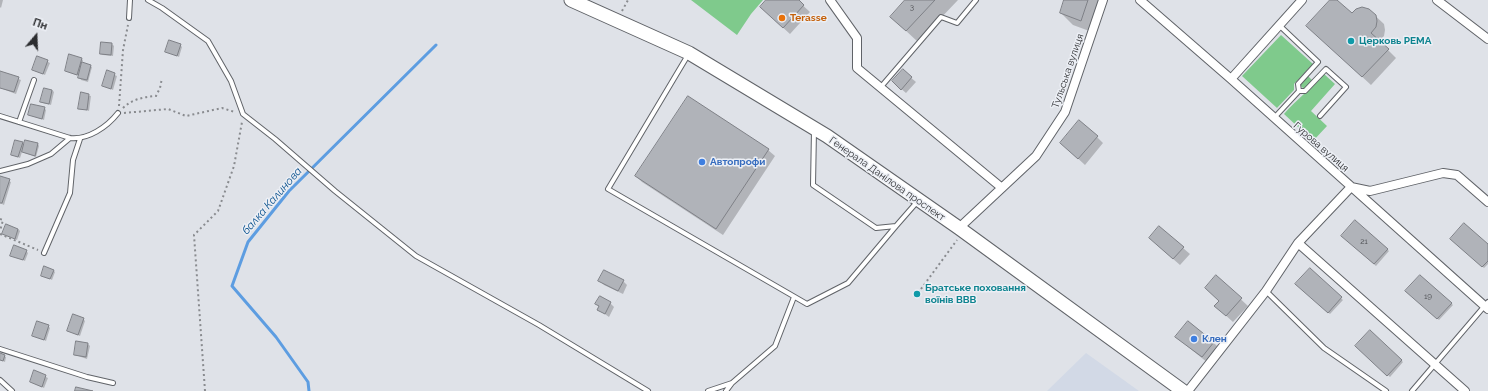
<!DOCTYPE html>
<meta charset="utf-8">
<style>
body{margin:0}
#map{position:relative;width:1488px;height:391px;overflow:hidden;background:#dfe2e8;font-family:Raleway,sans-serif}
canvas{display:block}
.north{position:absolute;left:16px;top:16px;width:40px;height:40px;-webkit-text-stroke:3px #eceff5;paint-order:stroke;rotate:19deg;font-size:11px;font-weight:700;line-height:16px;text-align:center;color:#2b2c2f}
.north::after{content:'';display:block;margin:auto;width:14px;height:18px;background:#2b2c2f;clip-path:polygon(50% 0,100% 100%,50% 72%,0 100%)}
</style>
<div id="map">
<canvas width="1488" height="391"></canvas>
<div class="north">Пн</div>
</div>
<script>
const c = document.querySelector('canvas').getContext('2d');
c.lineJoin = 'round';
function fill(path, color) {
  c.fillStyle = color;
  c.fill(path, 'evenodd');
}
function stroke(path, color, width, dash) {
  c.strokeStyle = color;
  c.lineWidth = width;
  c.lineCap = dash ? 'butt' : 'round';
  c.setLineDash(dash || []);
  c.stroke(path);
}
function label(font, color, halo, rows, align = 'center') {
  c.font = font + ' Raleway,sans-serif';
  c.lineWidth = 3;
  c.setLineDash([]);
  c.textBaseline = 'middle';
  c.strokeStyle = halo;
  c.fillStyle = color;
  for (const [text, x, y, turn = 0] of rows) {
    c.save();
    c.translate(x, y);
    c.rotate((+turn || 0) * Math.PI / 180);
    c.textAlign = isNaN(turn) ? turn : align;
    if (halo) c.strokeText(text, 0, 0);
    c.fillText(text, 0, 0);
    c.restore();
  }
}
fill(new Path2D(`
 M1086,353L1139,391H1047Z`), '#d2d9e6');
fill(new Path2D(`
 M691,0H763L751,14L737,35Z
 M1281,35L1313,64L1294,84V90L1277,108L1242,76Z
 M1324,74L1335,84L1311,111L1327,126L1313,141L1284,114C1297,99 1311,89 1324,74Z
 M1308,76L1313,81L1305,90L1300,85Z`), '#7fca8c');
fill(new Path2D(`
 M0,0H3L1,8L0,7Z
 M768,0H797L810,12L790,34L767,13Z
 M906,0H958L918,42L891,17Z
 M1066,0H1104L1092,32L1073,25L1061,13Z
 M1331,0H1336L1352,15L1369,10L1384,24L1385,30L1384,36L1379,41L1396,58L1371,85L1316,34Z
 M112,44L114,46L113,56L103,55L101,54Z
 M180,45L182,47L179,57L166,51Z
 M38,57L50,63L45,75L35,71Z
 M81,59L83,60L82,63L92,67L88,82L81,80L79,76L66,71Z
 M903,71L916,82L906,93L898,86Z
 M0,72L21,80L16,94L0,88Z
 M107,72L117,76L113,90L104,86Z
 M52,90L54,92L51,105L43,103L41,102Z
 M81,94L91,96L89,111L79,108Z
 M44,108L46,110L44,120L29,115Z
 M1097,137L1103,143L1085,165L1061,143Z
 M22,143L25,145L38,144L39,146L36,157L22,152L20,158L12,155Z
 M768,150L775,156L723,235L642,182L636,176Z
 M0,178L11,182L4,205L0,203Z
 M1355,221L1389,251L1376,266L1342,236Z
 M18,229L20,231L17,240L3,234Z
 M1451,239L1488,245V264L1484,268Z
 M1156,244L1183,248L1190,254L1180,265Z
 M26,251L28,253L25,261L12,255Z
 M1310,270L1343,300L1330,314L1297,284Z
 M54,271L55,272L52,280L42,275Z
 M1216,276L1248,306L1233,322L1222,312Z
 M1420,276L1453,305L1439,320L1406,291Z
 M600,281H623L627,285L623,294L604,285Z
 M610,303L614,307L609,317L599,310L600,307L597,304Z
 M83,319L85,321L80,336L68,331Z
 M48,326L50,328L46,341L33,335Z
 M1370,332L1403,362L1390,377L1357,346Z
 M1176,337L1213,342L1220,349L1208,363Z
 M88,344L90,346L87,359L75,355Z
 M0,354L6,357L5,362L0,360Z
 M35,372L48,378L44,388L31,382Z`), '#0003');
stroke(new Path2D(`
 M309,391L308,382L276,337L232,286L248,242L289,191L436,45`), '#5d9de1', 3);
const building = new Path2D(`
 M766,0H799L804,5L783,28L760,7Z
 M905,0H935L906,31L890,17Z
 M1064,0H1088L1081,21L1060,13Z
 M1330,0H1337L1352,13L1356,9L1362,7L1369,9L1376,15L1377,21L1376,27L1371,33L1389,49L1362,77L1306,26Z
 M169,40L181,44L177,56L165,52Z
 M101,42L112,43L111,55L100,54Z
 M69,54L82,58L77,75L65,71Z
 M37,56L48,60L43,74L32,70Z
 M82,62L91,65L87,80L78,78Z
 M903,69L912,77L901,90L892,81Z
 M107,70L115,73L111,89L102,86Z
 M0,71L19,77L14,92L0,88Z
 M44,88L52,90L49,104L40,102Z
 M81,92L89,94L87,110L78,109Z
 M688,96L769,149L716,229L635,176Z
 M31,104L45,107L42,119L28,115Z
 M1079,120L1098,136L1078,159L1060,143Z
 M15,140L23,142L18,157L11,155Z
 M25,140L38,143L35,156L22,152Z
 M0,176L10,179L2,203H0Z
 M1355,220L1388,249L1374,264L1341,236Z
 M1464,223L1488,244V261L1482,267L1450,239Z
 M6,224L18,229L15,239L2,234Z
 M1159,226L1184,247L1173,259L1149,238Z
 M14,245L27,250L23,260L10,256Z
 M44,266L54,270L50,279L41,276Z
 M1310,268L1342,297L1328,313L1295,284Z
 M604,270L624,280L618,291L598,281Z
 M1216,275L1242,298L1226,316L1214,306L1219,301L1205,288Z
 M1420,275L1452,303L1437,319L1405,291Z
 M600,296L611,302L605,314L597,310L599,306L595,304Z
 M73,314L84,318L78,335L67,331Z
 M37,321L49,325L44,340L32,336Z
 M1188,321L1214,342L1202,357L1175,337Z
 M1370,330L1402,360L1387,376L1355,346Z
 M76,341L88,343L86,357L74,355Z
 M0,353L5,355L3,361L0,360Z
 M34,370L46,375L42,387L30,382Z
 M76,387L93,391H75Z`);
fill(building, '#b0b3b9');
stroke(building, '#7e8086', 1);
const lane = new Path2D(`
 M148,0L162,8L208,41L231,81L243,114L275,139L335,191L416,256L539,325L648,391
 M129,18L130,0
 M1280,26L1318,62L1298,84L1299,91
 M688,55L608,189L807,304L848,283L896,226
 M880,88L941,17L957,23L976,0
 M0,116L70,138C88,140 107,127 118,113
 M1274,118L1299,91H1305L1326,69L1346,87L1320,116
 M19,122L34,80
 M814,130L813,185L876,228L896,226L917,202
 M0,171L28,164L51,154L70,138
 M44,253L70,193L73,160L80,139
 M1266,291L1324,348L1386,391
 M0,349L87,377L113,383
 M0,380L12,391
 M708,391L732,383
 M726,391L732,383L775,346L794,297
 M1412,391L1488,302`);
const street = new Path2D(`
 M830,0L857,38V68L1002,188
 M1140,0L1231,79L1488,309
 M1437,0L1488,39
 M1231,79L1302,0
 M959,228L1036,156L1065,112L1103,0
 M1298,243L1465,391
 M1188,391L1266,291L1298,243L1351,187L1370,191L1443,173L1457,175L1488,202`);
const primary = new Path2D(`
 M571,0L689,53L827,136L959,228L1183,391`);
stroke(lane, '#606368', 6);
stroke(street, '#606368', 10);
stroke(primary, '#606368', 15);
stroke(new Path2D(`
 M622,11L628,0
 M119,106L123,50L128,25
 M123,108C132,99 144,97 156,96L160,88L162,78
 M124,113L168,109L186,116L222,108L235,112
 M0,219L3,220L0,231
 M0,234L38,250
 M921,289L957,240
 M205,391L194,235L218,211L234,166L242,122`), '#898b8f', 2, [2, 3]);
stroke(lane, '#fff', 4);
stroke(street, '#fff', 8);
stroke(primary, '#fff', 13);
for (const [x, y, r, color] of [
 [782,18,4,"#e8710a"],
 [1351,41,4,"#0f9aa8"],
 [702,162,4,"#3f7fe0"],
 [917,294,4,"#0f9aa8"],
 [1194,339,4,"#3f7fe0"]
]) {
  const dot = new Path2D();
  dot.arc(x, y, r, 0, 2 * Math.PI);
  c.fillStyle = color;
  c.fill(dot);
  stroke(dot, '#eceff5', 1.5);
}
label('8px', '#4c4e52', null, [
 ["3",912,8],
 ["21",1364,242],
 ["19",1428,297]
]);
label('bold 10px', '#c56008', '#eceff5', [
 ["Terasse",790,18]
], 'left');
label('bold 10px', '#0d838f', '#eceff5', [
 ["Церковь РЕМА",1359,41],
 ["Братське поховання",925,288],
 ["воїнів ВВВ",925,300]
], 'left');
label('10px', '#2b2c2f', '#eceff5', [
 ["Тульська вулиця",1068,71,-71],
 ["Гурова вулиця",1321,147,41],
 ["Генерала Данілова проспект",887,179,35]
]);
label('bold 10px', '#366cbe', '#eceff5', [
 ["Автопрофи",710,162],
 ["Клен",1202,339]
], 'left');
label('italic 11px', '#004b89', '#eceff5', [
 ["балка Калинова",272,201,-49]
]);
</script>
